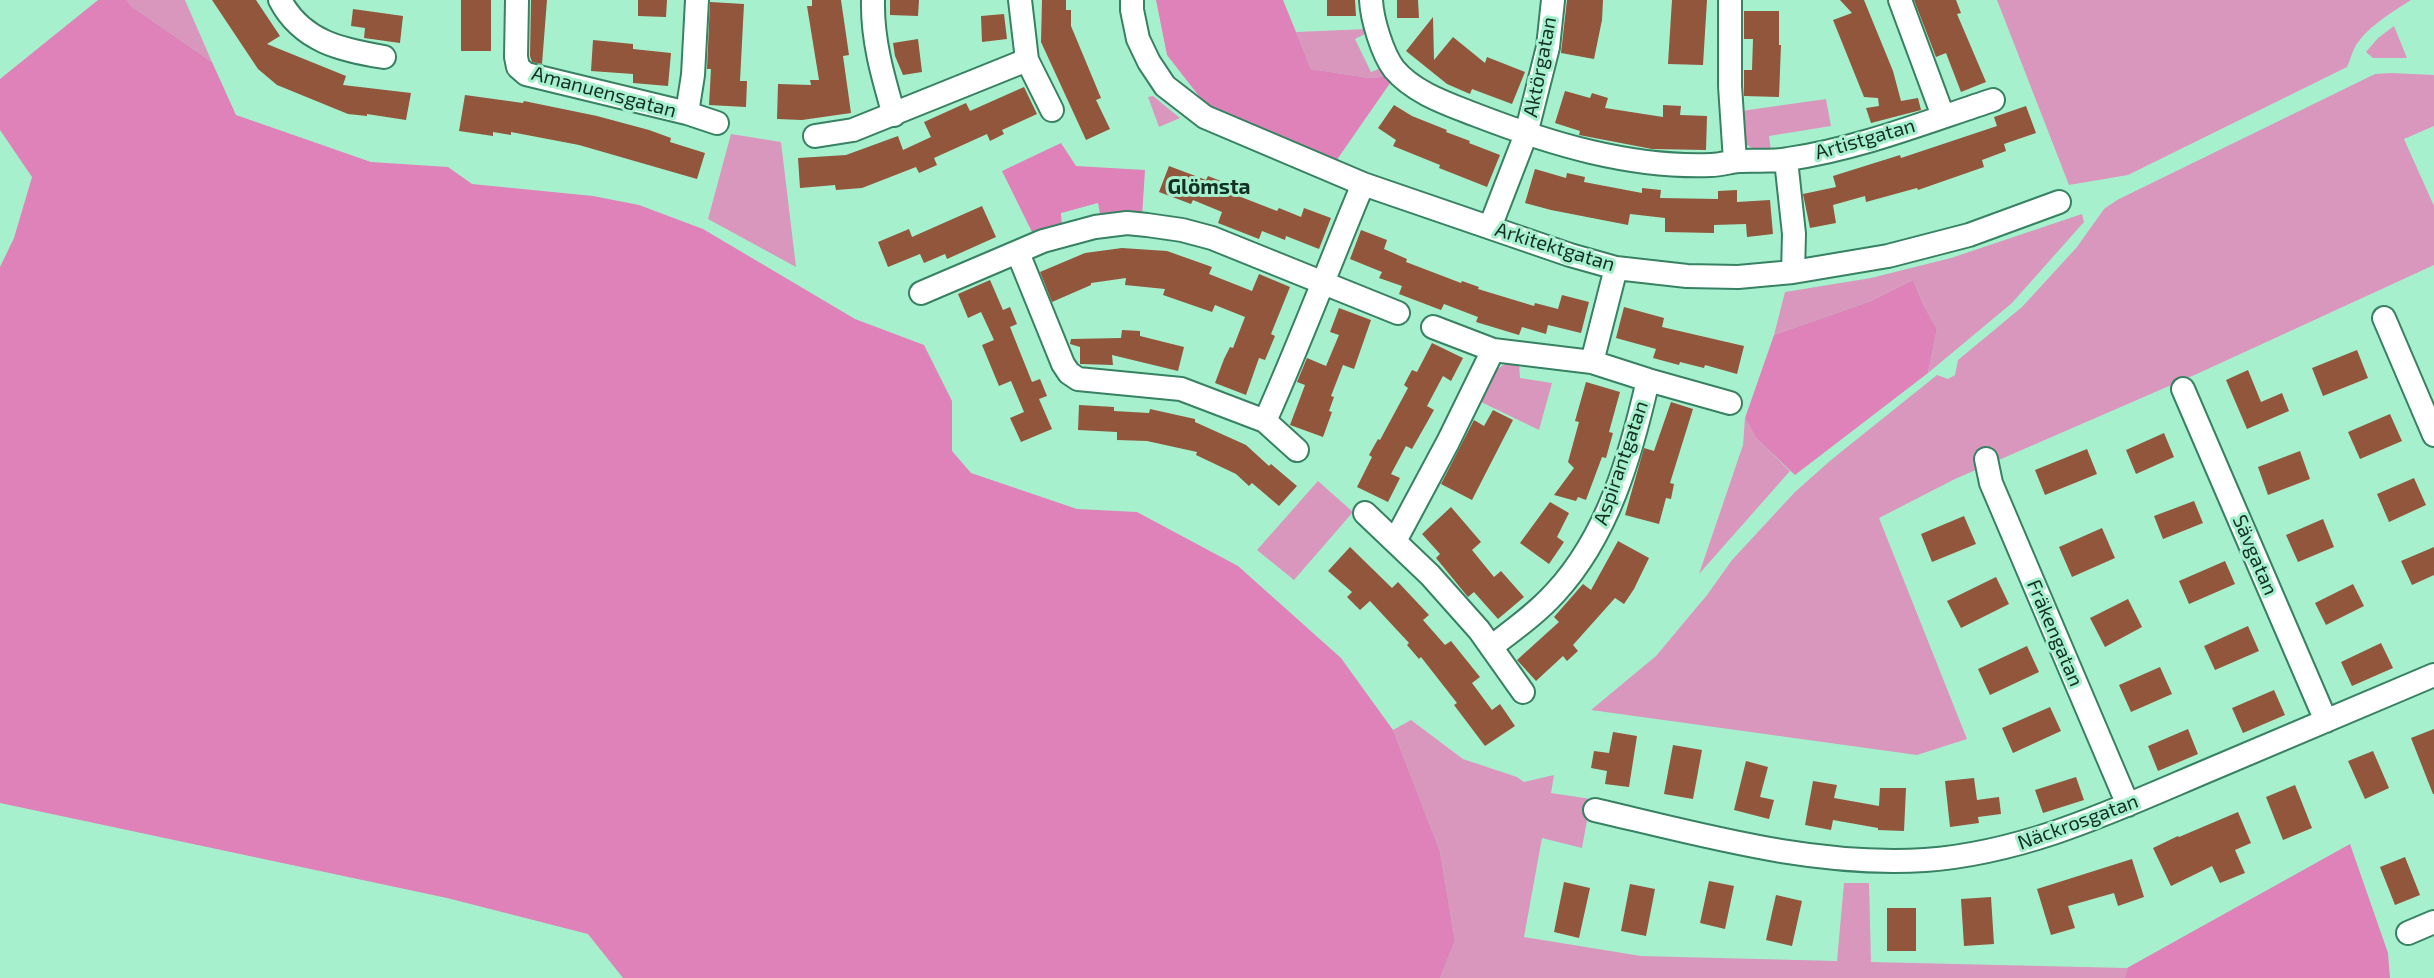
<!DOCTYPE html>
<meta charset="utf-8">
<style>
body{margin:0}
canvas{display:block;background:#a7f0ce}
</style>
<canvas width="2434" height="978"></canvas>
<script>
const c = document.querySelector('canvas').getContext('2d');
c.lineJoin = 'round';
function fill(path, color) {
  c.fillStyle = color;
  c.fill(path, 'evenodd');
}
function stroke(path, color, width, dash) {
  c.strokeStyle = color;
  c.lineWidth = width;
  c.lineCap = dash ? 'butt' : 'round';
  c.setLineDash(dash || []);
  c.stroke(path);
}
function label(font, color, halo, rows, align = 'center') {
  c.font = font + ' "Exo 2",sans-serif';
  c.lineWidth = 6;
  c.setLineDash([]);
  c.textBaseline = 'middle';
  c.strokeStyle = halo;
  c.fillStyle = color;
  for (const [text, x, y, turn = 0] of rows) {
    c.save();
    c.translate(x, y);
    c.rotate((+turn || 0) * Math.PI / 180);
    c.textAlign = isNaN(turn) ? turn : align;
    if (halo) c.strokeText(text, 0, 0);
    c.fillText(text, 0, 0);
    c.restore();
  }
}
fill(new Path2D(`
 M127,0H185L212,62L131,6Z
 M1997,0H2411C2392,12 2364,29 2354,49C2351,55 2350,61 2347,67L2128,175L2069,185Z
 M2394,26L2407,58H2373L2366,52L2378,38Z
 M1367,29V33L1355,39L1371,72L1384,67L1395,76L1369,78L1311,69L1296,32Z
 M2392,73L2434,75V126L2404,139L2434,206V265L2199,373L1955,479L1879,518L1967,739L1917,755L1591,710L1656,656L1707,595L1732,560L1795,492L1831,460L1937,375L1948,379L1955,375L1958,360L2022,307L2077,247L2104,209L2117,200L2375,74Z
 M1153,96L1180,118L1159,127L1148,97Z
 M1826,99L1831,126L1769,136L1771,151L1759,153L1746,144L1741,111Z
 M731,134L781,142L796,267L708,219Z
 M2082,214L2084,222L2012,303L1928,373L1937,329L1924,306L1913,280L1871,301L1774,335L1785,292L1871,278L1951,258Z
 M1508,363H1519L1520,378L1552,383L1539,430L1477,400C1486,386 1491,369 1508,363Z
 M1745,418L1756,438L1790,471L1699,574L1743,445Z
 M1318,481L1353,512L1294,580L1257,550Z
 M1411,720L1463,759L1517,777L1524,782L1554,775L1551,793L1591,799L1582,848L1542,838L1524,937L1641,956L1837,961L1844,883H1869L1871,962L2127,968L2125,978H1440L1455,941L1440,851L1393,730Z`), '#da97be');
fill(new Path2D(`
 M98,0H127L131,6L212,62L236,115L371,162L448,167L472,184L593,196L639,205L703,229L855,319L924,345L952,401V451L971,473L1077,509L1137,512L1238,566L1341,658L1393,730L1440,851L1455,941L1440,978H623L588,934L447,898L0,803V267L14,238L32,177L0,130V79Z
 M1156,0H1283L1311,69L1369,78L1395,76L1336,161L1209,109L1167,55Z
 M1061,143L1076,166L1145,170L1142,217L1101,219L1098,203L1061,213L1062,226L1032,232L1002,171Z
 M1913,280L1924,306L1937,329L1928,373L1795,475L1756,438L1745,418L1774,335L1871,301Z
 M2350,844L2388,953L2390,978H2125L2127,968Z`), '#de82b9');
fill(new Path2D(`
 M212,0H256L280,36L267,44L346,76L343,85L411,93L406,120L367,114V116L348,114L277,85L258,69Z
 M461,0H491V51H461Z
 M531,0H547L542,64L532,62L530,56Z
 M638,0H667L666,17L638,16Z
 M812,0H841L849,55L843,56L851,113L802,120L777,119L778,84L811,85L810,80H819L807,6H812Z
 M890,0H919L918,16L890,15Z
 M1042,0H1066V10H1071V26L1101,98L1096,100L1110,129L1086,140L1041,42Z
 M1327,0H1355L1356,16H1327Z
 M1397,0H1418L1419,18H1397Z
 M1567,0H1603L1602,20L1594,59L1561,53Z
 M1672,0H1707L1703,65L1668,64Z
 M1840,0H1864L1893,71L1901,101L1918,98L1921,110L1871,123L1866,108L1879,106L1878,98L1864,97L1833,20L1852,13Z
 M1914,0H1956L1961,13L1957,14L1986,82L1961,92L1946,53L1936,57Z
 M710,2L744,4L740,81H747L746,107L709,105L711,69H707Z
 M353,9L403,16L400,43L364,38L365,28L351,26Z
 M1744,11H1779V45H1781L1779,97L1744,96V70H1752L1753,39H1744Z
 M1004,14L1007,39L982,42L981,16Z
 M1433,17L1434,60L1453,37L1485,63L1487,57L1525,72L1512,104L1472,89L1470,94L1447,84L1406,51Z
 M918,39L922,72L903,75L895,56L893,43Z
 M593,40L633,44V49L671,53L668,86L633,83V74L591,71Z
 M1024,87L1037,114L1002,130L1004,134L990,141L987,134L934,158L937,165L919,173L916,167L862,188L836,190L835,185L800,188L798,158L846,155L898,136L903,150L931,137L924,122L966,103L970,111Z
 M1565,91L1590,98L1592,93L1608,98L1605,108L1663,117V105L1681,106L1680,115L1707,116L1706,150L1652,149L1579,135L1580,131L1555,123Z
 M465,95L523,103L524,101L597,116L649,130L671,138L670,142L705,153L697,179L579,145L511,132V135L493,132V136L459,131Z
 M1394,105L1412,116L1447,130L1446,132L1470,141L1469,143L1500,155L1487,187L1439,168L1440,165L1393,146L1396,140L1378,128Z
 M2026,106L2036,133L2004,144L2006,151L1982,160L1984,167L1918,190L1917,188L1866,202L1865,196L1833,205L1836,223L1810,228L1803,194L1836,187L1833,176L1900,155L1901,158L1997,126L1994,117Z
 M1169,166L1206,180L1208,176L1226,183L1223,190L1277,211L1279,208L1301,217L1304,208L1331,218L1319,249L1286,236L1285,240L1262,231L1259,239L1218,223L1222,212L1193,200L1191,204L1159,192Z
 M1535,169L1566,178L1567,173L1585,177L1584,182L1642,193V188L1661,190L1660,198L1718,199V191L1737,190V202L1770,200L1773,234L1747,237L1746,224L1714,225V233L1665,232V218L1630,214L1628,225L1551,210L1525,203Z
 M982,206L996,237L947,259L945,254L924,263L920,254L888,267L878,242L909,229L912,237Z
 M1361,230L1387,240L1384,249L1407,259L1406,262L1461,283L1462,281L1479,287L1478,289L1534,306L1535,303L1558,309L1562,295L1589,302L1581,333L1548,325L1546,334L1522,327L1519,335L1476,322L1478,317L1444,304L1441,310L1399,294L1402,286L1379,278L1382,272L1350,259Z
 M1122,248L1167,251L1212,267L1209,274L1252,291L1259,274L1290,287L1271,334L1275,336L1265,360L1259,358L1246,395L1215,383L1224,359L1230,347L1233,348L1245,317L1215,305L1212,312L1163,295L1165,289L1125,285L1126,278L1091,283V285L1052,302L1040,272L1085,253Z
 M990,280L1003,310L1010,307L1017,324L1010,327L1032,382L1040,379L1047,396L1039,399L1052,429L1021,442L1010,418L1024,412L1011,381L999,386L982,345L994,340L981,312L968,318L958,294Z
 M1624,307L1664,318L1662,327L1744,346L1737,374L1705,365L1704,368L1680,362L1679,365L1653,358L1656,349L1616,338Z
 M1339,308L1371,320L1354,369L1343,365L1331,396L1334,397L1329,411L1332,412L1323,437L1290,425L1305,385L1297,382L1307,358L1326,366L1339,335L1330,332Z
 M1122,330L1140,331V336L1184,347L1178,371L1112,355L1113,365L1080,364V347L1070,344L1071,339L1121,338Z
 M1432,343L1463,358L1451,381L1443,376L1427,406L1434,410L1412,449L1406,446L1391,474L1400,478L1388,502L1357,487L1372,457L1369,455L1378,439L1380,440L1408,388L1404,385L1412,370L1417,372Z
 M2357,350L2368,378L2323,396L2312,368Z
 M2248,370L2261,402L2282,393L2289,411L2247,429L2226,380Z
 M1586,382L1620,392L1609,432L1613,433L1606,458L1602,457L1586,500L1578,497L1576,501L1554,495L1574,468L1568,462L1579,422L1575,421Z
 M1671,402L1693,409L1670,483L1674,484L1671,499L1666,498L1659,524L1625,515L1644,448L1654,451Z
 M1079,405L1114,407V411L1149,413L1150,409L1195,419V422L1246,445L1269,466L1271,464L1297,486L1279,506L1252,483L1249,486L1236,474L1196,455L1197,452L1147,441L1117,440V432L1078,430Z
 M1493,410L1513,420L1472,500L1441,484L1474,420L1484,426Z
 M2390,414L2402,441L2360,459L2348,432Z
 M2164,433L2174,457L2136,474L2126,450Z
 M2087,449L2097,474L2045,495L2035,470Z
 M2300,451L2310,479L2268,495L2258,467Z
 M2414,478L2426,505L2389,522L2377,494Z
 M2194,501L2203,523L2163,539L2154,516Z
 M1550,502L1569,513L1557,537L1564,542L1549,564L1520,543Z
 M1451,507L1481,542L1472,550L1494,577L1501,571L1524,597L1498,619L1474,592L1468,597L1436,558L1440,554L1422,534Z
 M1964,516L1976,544L1932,562L1921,534Z
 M2323,519L2334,547L2298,562L2286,535Z
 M2102,528L2115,558L2072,577L2059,547Z
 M1618,541L1649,558L1634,589L1624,604L1615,598L1573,645L1578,651L1567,661L1563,656L1536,681L1517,660L1559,622L1554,617L1583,584L1591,590Z
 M1350,547L1392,588L1398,582L1429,615L1423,620L1445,645L1451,641L1480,677L1472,683L1492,710L1500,704L1515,726L1485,746L1454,705L1457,703L1421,657L1419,659L1407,645L1409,643L1370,601L1360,610L1347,597L1352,592L1328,571Z
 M2434,547V575L2412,585L2401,561Z
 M2225,561L2235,584L2189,604L2179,581Z
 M1996,577L2009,604L1961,628L1947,601Z
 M2353,584L2364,606L2326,625L2315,603Z
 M2128,599L2142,627L2105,647L2090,618Z
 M2248,626L2259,651L2215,670L2204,646Z
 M2381,643L2393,668L2352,686L2341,662Z
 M2027,646L2039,672L1990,695L1978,669Z
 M2160,667L2172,694L2131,712L2119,685Z
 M2274,690L2285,715L2243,733L2232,708Z
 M2050,707L2061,731L2013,753L2002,728Z
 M2188,729L2198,754L2158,771L2148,746Z
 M2434,729V794H2433L2411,738Z
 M1613,732L1637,736L1629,787L1605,784L1607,771L1591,768L1594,751L1609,753Z
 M1673,745L1702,750L1693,799L1664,794Z
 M2373,751L2389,788L2365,799L2348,761Z
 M1746,761L1768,767L1760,797L1774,800L1769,819L1734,810Z
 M2076,777L2084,800L2043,813L2035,790Z
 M1974,778L1977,800L1999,797L2001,814L1978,817L1979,823L1950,827L1945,781Z
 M1813,781L1837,785L1834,798L1879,806L1880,788H1906L1904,831L1878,830V828L1833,820L1831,830L1805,825Z
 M2295,785L2312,828L2283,840L2266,797Z
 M2238,812L2251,843L2235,850L2245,873L2220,883L2212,866L2171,886L2153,848L2178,836L2179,837Z
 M2405,857L2420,895L2395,905L2380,867Z
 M2132,859L2144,897L2118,906L2114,893L2068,906L2075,928L2051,935L2037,889Z
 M1709,881L1734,886L1725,929L1700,923Z
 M1564,882L1590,888L1579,938L1554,932Z
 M1630,884L1655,889L1646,936L1621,931Z
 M1776,895L1802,901L1792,946L1766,940Z
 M1991,897L1994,944L1964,946L1961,899Z
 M1887,908H1916V951H1887Z`), '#91563c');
const minor = new Path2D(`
 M280,0C302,42 342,50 384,57
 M517,0L516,57L518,67L526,74L687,113L693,75L697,0
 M873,0C872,40 883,77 894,115
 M1132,0V10L1138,39L1149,62L1165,86L1205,117L1363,184L1570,255L1616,268L1687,276L1738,277L1793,272L1888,256L1969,235L2059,202
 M1371,0C1372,19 1382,53 1394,69C1414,93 1448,104 1476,115C1551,144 1630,168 1711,165C1720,165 1729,162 1738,161C1754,160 1772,162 1788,159C1858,149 1926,122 1993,100
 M1730,0V86L1735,161
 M1900,0L1943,116
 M1027,60L1052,110
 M687,113L717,123
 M815,136L853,130L1027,60L1020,0
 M1786,160L1794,234L1793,272
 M1490,227L1526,134L1548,47L1553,0
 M1018,253L1063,364L1069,373L1078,379L1181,389L1265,421L1297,450
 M921,293L1043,241L1095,227L1127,223L1147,225L1182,230L1212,238L1398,313
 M2384,318L2434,435
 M1433,327L1493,350L1592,362L1648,380L1730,403
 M1592,362L1616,268
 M2183,389L2326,721
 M1265,421C1300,343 1330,263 1363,184
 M1986,459L1991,483L2128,805
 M1365,513L1430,575L1479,630L1523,692
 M1395,541L1448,442L1493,350
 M1491,647C1513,630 1536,614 1555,593C1608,536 1631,455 1648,380
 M1595,810C1703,835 1813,867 1925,860C2023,853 2111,812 2200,774C2278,741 2356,708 2434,675
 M2408,933L2434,922`);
stroke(minor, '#388163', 26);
stroke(minor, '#fff', 22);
label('20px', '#123023', '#a7f0ce', [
 ["Aktörgatan",1540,67,-79],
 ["Amanuensgatan",604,92,15],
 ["Artistgatan",1865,139,-16],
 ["Arkitektgatan",1555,247,17],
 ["Aspirantgatan",1621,463,-71],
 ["Sävgatan",2255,555,67],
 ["Fräkengatan",2055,633,67],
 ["Näckrosgatan",2078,822,-20]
]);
label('bold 21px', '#123023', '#a7f0ce', [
 ["Glömsta",1209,187]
]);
</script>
